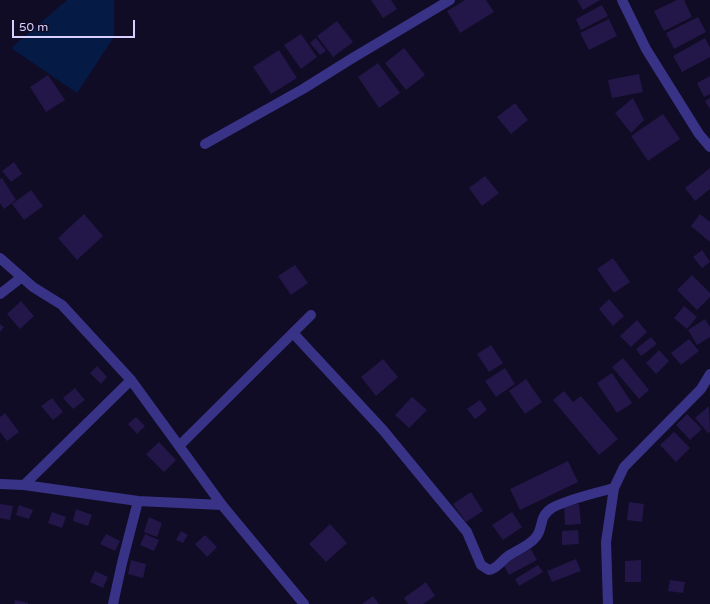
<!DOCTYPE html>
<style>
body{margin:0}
#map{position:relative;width:710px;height:604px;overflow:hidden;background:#110c25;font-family:"Varela Round",sans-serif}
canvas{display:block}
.scale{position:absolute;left:12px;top:20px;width:123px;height:18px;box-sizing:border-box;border:2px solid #d7d0ff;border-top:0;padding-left:5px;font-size:12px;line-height:14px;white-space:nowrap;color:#d7d0ff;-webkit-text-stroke:3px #110c25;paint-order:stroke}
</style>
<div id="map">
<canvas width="710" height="604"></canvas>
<div class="scale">50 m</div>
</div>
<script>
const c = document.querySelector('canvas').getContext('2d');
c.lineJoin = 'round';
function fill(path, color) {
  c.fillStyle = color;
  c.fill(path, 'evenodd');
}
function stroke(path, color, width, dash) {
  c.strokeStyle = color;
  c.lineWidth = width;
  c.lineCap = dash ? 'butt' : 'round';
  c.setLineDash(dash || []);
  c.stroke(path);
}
fill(new Path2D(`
 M67,0H114V37L77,93L11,48Z`), '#051a45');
fill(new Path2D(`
 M371,0H391L397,9L383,18Z
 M465,0H486L494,12L460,33L447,11Z
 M577,0H600L583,10Z
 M677,0H684L692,17L664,31L654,11Z
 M602,5L608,16L581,30L576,19Z
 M698,17L706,32L674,49L666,33Z
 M609,19L617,36L589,50L580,33Z
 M337,21L353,42L333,57L317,36Z
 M301,34L317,57L301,69L284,45Z
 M316,38L326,51L320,55L310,43Z
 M705,38L710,48V57L682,72L673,56Z
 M404,48L425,75L406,90L385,63Z
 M279,50L297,78L271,94L253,67Z
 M378,63L400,93L379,108L358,77Z
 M639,74L643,92L612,98L608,80Z
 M48,75L65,100L46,112L30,87Z
 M710,76V94L704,97L697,83Z
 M633,98L644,120L631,133L615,113Z
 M710,98V109L705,101Z
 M515,103L528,120L511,134L497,117Z
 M663,114L680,139L648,161L631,136Z
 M14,162L22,174L11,182L2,171Z
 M710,168V189L695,201L685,188Z
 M485,176L499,193L482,206L469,188Z
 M2,178L16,200L4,209L0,203V179Z
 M31,190L43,206L24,220L12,204Z
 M84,214L103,236L77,260L58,238Z
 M700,214L710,222V242L691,226Z
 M702,250L710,262L702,268L693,257Z
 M613,258L630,282L614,293L597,269Z
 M295,265L308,283L291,295L278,276Z
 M692,275L710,293V297L697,310L677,290Z
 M609,299L624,316L613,326L599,309Z
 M21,301L34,316L20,329L7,314Z
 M684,306L697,317L687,329L674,318Z
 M705,319L710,327V337L697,345L688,330Z
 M637,320L647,332L631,347L620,336Z
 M0,324L4,327L0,332Z
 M651,337L657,344L641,356L636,349Z
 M689,339L699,351L681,365L671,353Z
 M491,345L503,363L489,372L477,354Z
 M659,350L669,361L656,374L646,363Z
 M623,358L649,390L639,399L612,367Z
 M383,359L398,377L376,396L361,377Z
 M97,366L107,377L101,384L90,373Z
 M505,368L515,384L496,397L485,381Z
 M612,373L632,403L617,413L597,383Z
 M526,379L542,402L525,414L509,391Z
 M75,388L85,400L73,409L63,398Z
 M564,391L573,402L581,396L618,439L599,455L553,400Z
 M412,397L427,410L409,428L395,415Z
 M52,398L63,412L53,420L41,406Z
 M480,400L487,410L475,419L467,409Z
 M709,406L710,432L708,433L695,418Z
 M5,413L19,432L7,441L0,432V417Z
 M687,414L702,429L690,440L676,425Z
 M136,417L145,426L137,434L128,424Z
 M674,432L690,448L676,462L660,445Z
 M159,442L176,460L164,472L146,454Z
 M568,461L578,482L520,510L510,489Z
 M471,492L483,511L466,522L453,504Z
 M629,502L644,504L642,522L627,520Z
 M0,504L13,506L10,520L0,518Z
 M579,504L581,524L565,525L564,505Z
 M19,505L33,510L29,519L16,515Z
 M76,509L92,515L88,526L73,521Z
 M52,512L66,517L62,528L48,523Z
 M512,512L522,527L503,540L492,525Z
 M149,517L162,523L157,537L144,532Z
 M330,524L347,543L326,562L309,544Z
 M578,530L579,544L562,545V531Z
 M181,531L188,535L183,543L176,540Z
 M106,534L120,541L115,551L100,544Z
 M145,534L159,540L154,551L140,545Z
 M205,535L217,547L207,557L195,544Z
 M531,549L537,560L509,575L503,564Z
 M576,559L581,571L552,582L547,571Z
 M131,560L146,564L143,578L128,574Z
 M641,560V582H625V561Z
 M538,565L543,572L519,586L515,579Z
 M95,571L108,577L103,588L90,582Z
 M670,580L685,582L683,593L668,591Z
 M426,582L435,596L423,604H408L404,598Z
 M373,596L379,604H362Z
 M15,600L28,603V604H14Z`), '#221748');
stroke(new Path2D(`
 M622,0L646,49L699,134L710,147
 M205,144L303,89L351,59L450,0
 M0,258L33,287L62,305L131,380L222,505L304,604
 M0,294L22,277
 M293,333L383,430L467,532L481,565L489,570C497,569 501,561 508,556C517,550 529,546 536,537C544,527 538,517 552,508C568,499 596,493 614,488
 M179,446L311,315
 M0,484L24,485L138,501L222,505
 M24,485L131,380
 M113,604L122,563L138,501
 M608,604L606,542L614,488L624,467L701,389L710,374`), '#393388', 10);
</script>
